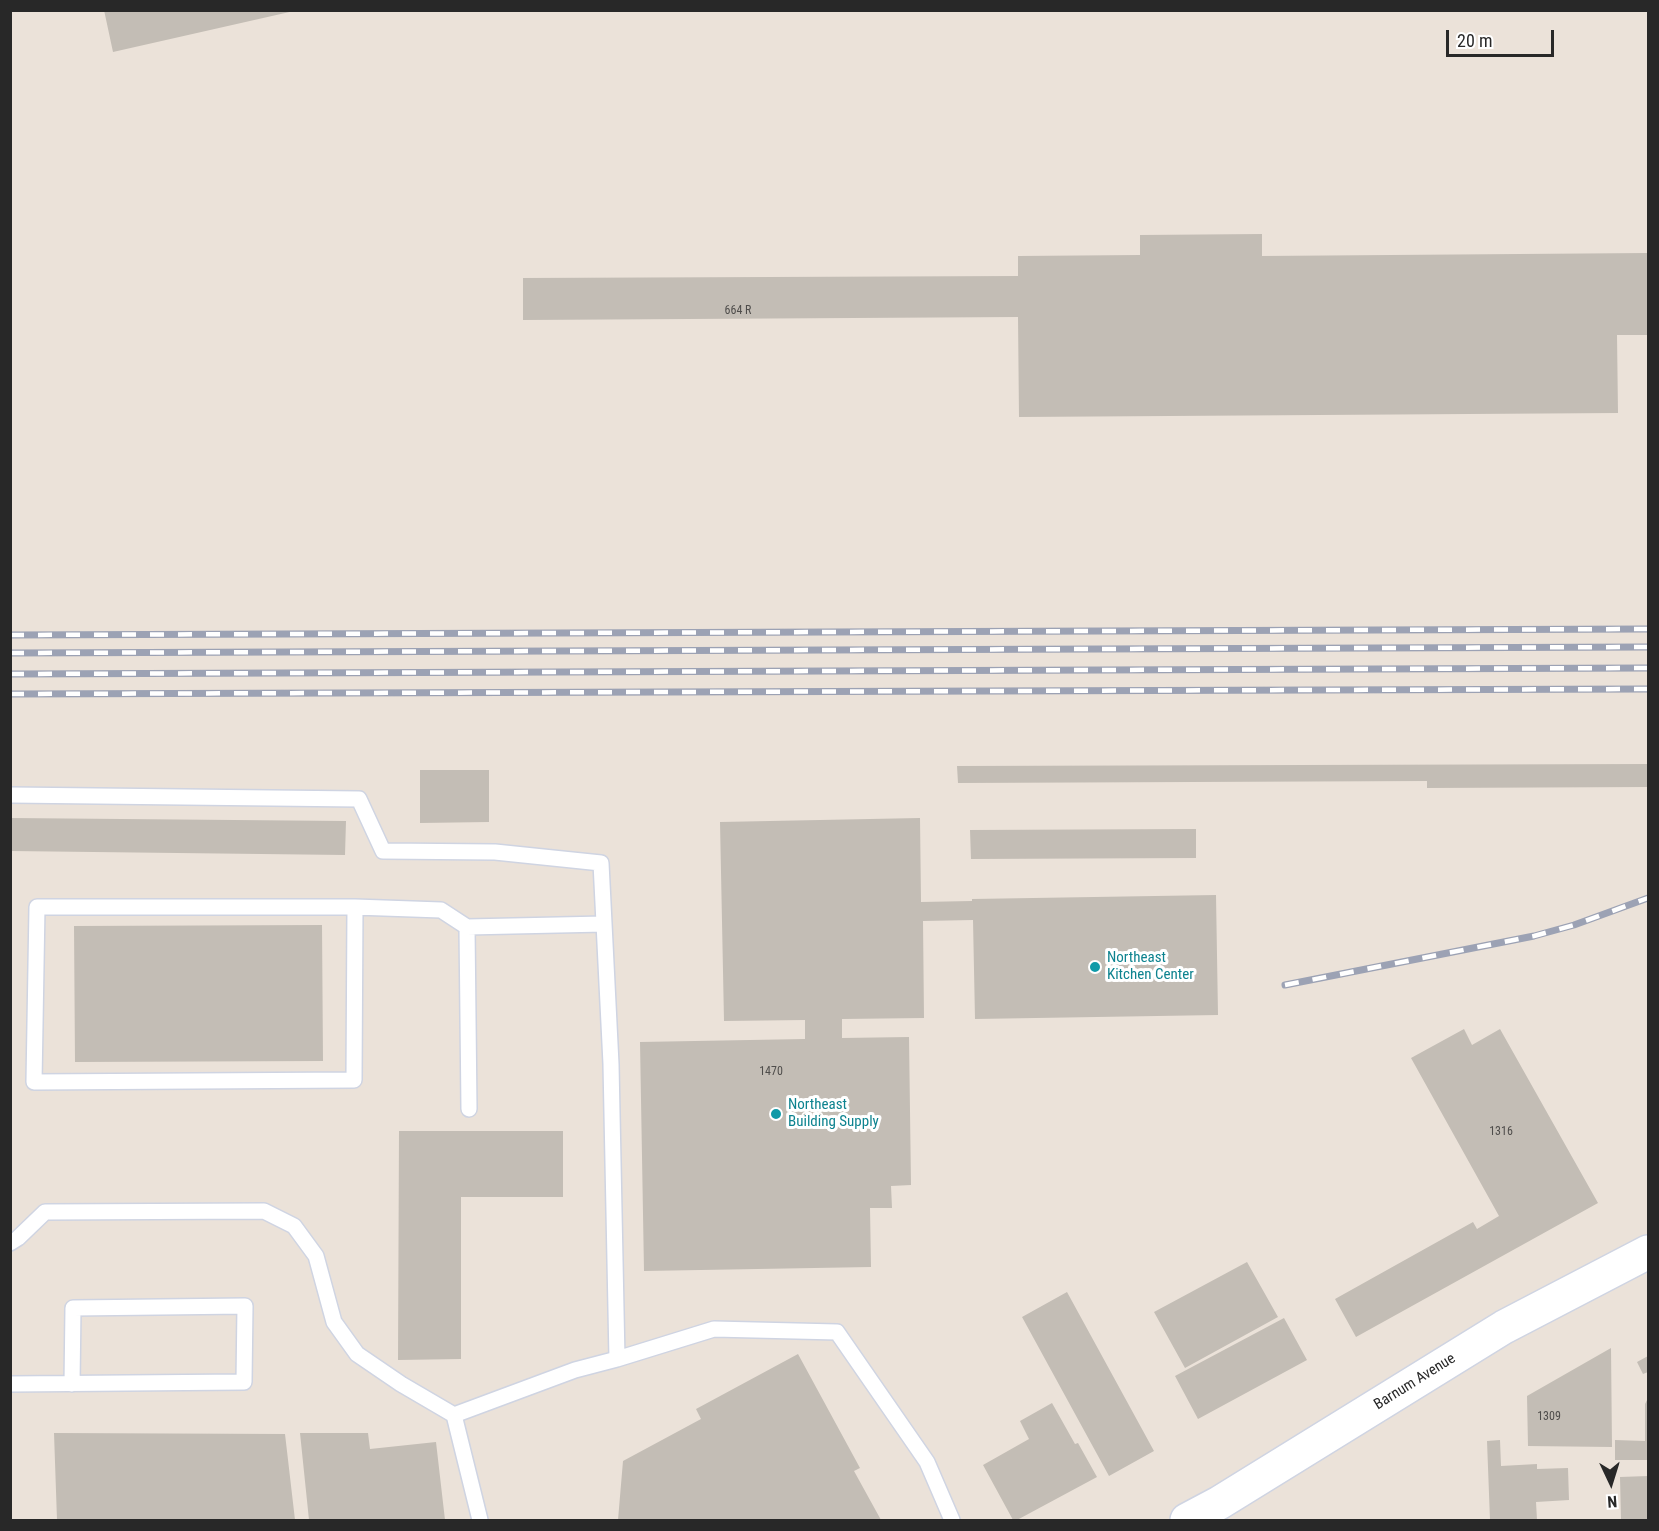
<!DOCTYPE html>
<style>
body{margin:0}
#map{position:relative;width:1659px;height:1531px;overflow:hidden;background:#ebe2d9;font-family:"Roboto Condensed",sans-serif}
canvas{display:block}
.frame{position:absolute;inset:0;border:12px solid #282828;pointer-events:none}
.north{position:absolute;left:1581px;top:1453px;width:60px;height:60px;-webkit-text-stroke:4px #fff;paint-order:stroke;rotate:176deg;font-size:16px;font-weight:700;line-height:24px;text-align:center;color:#282828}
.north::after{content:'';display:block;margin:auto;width:21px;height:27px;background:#282828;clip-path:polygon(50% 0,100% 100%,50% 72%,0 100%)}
.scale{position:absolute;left:1446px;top:30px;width:108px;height:27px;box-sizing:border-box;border:3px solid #282828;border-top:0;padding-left:8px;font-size:18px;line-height:21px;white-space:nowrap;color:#282828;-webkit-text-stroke:4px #fff;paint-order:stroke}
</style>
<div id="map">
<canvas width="1659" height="1531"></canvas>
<div class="frame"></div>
<div class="north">N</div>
<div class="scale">20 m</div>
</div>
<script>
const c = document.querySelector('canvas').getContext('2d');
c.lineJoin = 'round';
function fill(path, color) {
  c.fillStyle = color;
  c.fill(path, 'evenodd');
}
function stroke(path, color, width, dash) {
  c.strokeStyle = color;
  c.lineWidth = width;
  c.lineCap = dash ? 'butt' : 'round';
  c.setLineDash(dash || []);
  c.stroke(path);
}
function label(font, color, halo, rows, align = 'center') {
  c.font = font + ' "Roboto Condensed",sans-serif';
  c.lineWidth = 6;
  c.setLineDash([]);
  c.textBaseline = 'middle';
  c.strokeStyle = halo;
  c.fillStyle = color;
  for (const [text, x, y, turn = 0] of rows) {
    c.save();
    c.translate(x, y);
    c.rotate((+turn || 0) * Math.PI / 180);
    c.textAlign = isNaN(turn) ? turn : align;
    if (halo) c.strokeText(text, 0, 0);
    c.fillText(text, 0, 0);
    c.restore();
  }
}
fill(new Path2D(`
 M104,10H294V11L113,52Z
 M1262,234V256L1648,253V335H1617L1618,413L1019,417L1018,317L523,320V278L1018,276V256L1140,255V235Z
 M1648,764V787L1427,788V781L958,783L957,766Z
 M420,770H489V822L420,823Z
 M10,818L346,821L345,855L10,851Z
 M920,818L921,902L972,901V899L1216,895L1218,1015L975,1019L973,920L923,921L924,1018L842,1019V1038L909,1037L911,1185L891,1186L892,1208H870L871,1267L644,1271L640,1042L805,1039V1020L724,1021L720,822Z
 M1196,829V858L971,859L970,830Z
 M322,925L323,1061L75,1062L74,926Z
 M1464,1029L1472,1045L1500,1029L1598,1203L1356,1337L1335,1299L1473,1222L1477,1229L1499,1216L1411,1058Z
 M399,1131H563V1197H461V1359L398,1360Z
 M1247,1262L1278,1317L1185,1368L1154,1312Z
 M1067,1292L1154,1451L1109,1476L1022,1317Z
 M1284,1318L1307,1360L1198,1419L1175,1376Z
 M1611,1348L1612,1447L1528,1446L1527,1396Z
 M798,1354L860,1468L854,1471L881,1520H618L623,1461L701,1419L696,1409Z
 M1648,1356V1372L1643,1374L1637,1362Z
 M1648,1398V1460H1615V1440L1645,1441V1404Z
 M1052,1403L1075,1444L1078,1443L1097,1477L1017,1520H1013L983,1465L1029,1439L1020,1421Z
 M54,1433L285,1434L295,1520H57Z
 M300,1433H368L370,1449L436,1442L445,1520H309Z
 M1500,1440L1501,1466L1537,1464V1469L1568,1468L1569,1500L1536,1502L1537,1520H1490L1487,1441Z
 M1648,1476V1520H1621L1620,1477Z`), '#c3bdb5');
const lane = new Path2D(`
 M10,795L359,799L383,851L495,852L601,863L611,1064L617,1359
 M355,907L354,1080L34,1082L37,907H355L441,910L467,927
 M469,1109L467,927L604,924
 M10,1243L18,1238L45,1212L264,1211L294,1226L316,1256L334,1322L357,1354L401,1384L454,1415L480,1520
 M10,1384L244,1382L245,1306L73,1308L72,1384
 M454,1415L575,1370L617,1359L714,1329L837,1332L927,1462L952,1520`);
const secondary = new Path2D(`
 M1187,1520L1219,1503L1504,1327L1648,1252`);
stroke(lane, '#cfd4e2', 18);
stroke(secondary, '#cfd4e2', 36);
stroke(lane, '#fff', 15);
stroke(secondary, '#fff', 33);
const rail = new Path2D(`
 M10,635L1648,629
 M10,653L1648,647
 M10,674L1648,668
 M10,694L1648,689
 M1285,985L1534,936L1574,925L1648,898`);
stroke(rail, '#9ca2b4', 7);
stroke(rail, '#fff', 4.5, [14]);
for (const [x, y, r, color] of [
 [1095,967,6,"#0f9aa8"],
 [776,1114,6,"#0f9aa8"]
]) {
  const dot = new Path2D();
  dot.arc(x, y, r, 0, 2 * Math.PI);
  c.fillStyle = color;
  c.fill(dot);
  stroke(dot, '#fff', 2);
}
label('12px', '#4f4d4b', null, [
 ["664 R",738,311],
 ["1470",771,1072],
 ["1316",1501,1132],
 ["1309",1549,1417]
]);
label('15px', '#0d838f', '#fff', [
 ["Northeast",1107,958],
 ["Kitchen Center",1107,975],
 ["Northeast",788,1105],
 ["Building Supply",788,1122]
], 'left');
label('15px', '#282828', '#fff', [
 ["Barnum Avenue",1415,1382,-32]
]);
</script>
